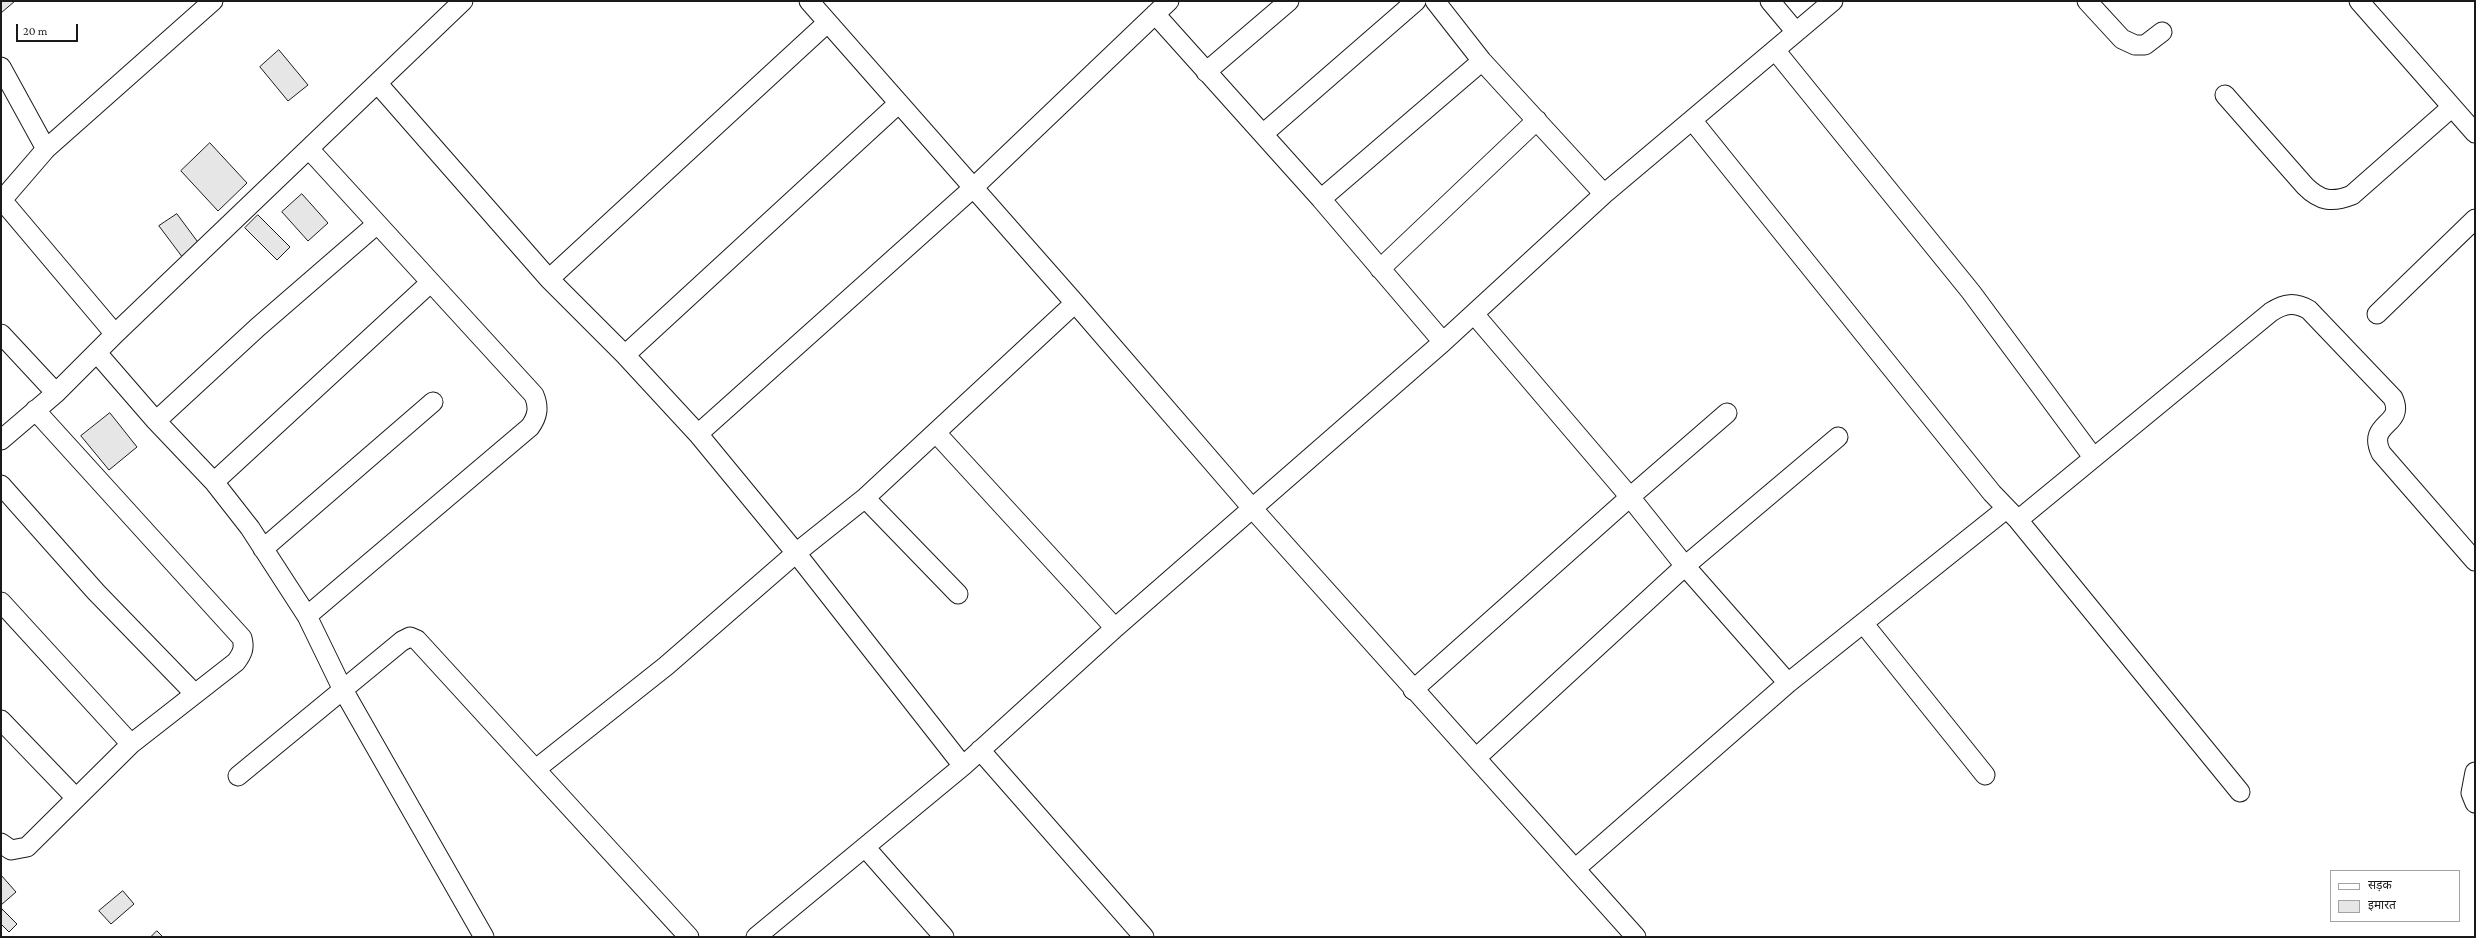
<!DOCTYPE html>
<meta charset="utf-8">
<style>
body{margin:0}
#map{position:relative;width:2476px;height:938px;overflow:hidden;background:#fff;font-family:"Crimson Pro","Noto Sans Devanagari",serif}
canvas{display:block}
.frame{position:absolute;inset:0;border:2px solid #1a1a1a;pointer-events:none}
.legend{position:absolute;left:2330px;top:870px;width:130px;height:52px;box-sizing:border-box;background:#fff;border:1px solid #a3a3a3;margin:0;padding:5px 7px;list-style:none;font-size:12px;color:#1a1a1a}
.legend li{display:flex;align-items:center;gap:8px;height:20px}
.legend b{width:20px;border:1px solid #a3a3a3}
.scale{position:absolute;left:16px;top:24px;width:62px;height:18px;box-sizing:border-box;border:2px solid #1a1a1a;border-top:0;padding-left:5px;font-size:12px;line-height:14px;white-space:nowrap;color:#1a1a1a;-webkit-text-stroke:3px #fff;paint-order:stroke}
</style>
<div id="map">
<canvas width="2476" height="938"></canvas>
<div class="frame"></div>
<ul class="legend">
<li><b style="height:5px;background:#fff"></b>सड़क</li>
<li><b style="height:11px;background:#e6e6e6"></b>इमारत</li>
</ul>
<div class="scale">20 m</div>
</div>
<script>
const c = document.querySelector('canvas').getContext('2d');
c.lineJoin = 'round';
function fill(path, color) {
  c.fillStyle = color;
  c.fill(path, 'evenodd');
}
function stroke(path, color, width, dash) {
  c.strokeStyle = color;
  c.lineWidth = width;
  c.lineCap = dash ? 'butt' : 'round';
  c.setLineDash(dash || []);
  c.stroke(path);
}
const building = new Path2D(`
 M1,1H15L1,13Z
 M279,50L308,85L288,101L260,67Z
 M210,143L247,183L218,211L181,171Z
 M302,194L328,223L308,241L282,212Z
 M177,214L203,249L186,262L159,226Z
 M258,215L290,247L277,260L245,228Z
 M110,413L137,447L109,470L81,436Z
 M1,875L16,892L1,905Z
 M123,891L134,904L111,924L99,911Z
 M2,909L17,924L9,932L1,924Z
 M157,931L163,937H151Z`);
fill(building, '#e6e6e6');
stroke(building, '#1a1a1a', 1);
const street = new Path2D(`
 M809,1L1075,303L1252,508L1636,937
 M1435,1L1482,61L1604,194
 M1770,1L1796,32
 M2087,1L2122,39L2135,45H2145L2162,32
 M2359,1L2475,133
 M1155,14L1321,199L1443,342
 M1775,50L1971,292L2093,457
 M1,67L46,149
 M1206,72L1289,1
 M378,84L549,279L625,355L698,434L796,553L963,766
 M2225,95L2305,186C2320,201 2332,203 2352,195L2452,107
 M1692,120L1992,493L2018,520L2240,792
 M1263,134L1416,1
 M1,199L115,334
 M1321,199L1482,61
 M2,200L46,149L213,1
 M1380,269L1537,120
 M549,279L827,23
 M1474,314L1630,497L1685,566L1788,683
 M2377,314L2475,219
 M1,334L56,393
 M97,353L156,421L214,482L250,528L307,616L342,688L484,937
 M625,355L899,103
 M156,421L258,327L377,224
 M698,434L973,188L1169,1
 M937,434L1115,628
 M1,440L56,393L115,334L463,1
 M214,482L430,283
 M1,485L96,592L194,693
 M865,498L958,594
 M2018,520L2271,312C2285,303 2295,302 2309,310L2393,398C2406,426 2366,422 2381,453L2475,561
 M263,549L433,402
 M1,602L131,744
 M307,616L530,427C538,416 539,407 534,395L309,149
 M1863,623L1985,775
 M1413,690L1630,497L1727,413
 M1,720L76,798
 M980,750L1144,937
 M1476,758L1685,566L1838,437
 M536,769L666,666L796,553L865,498L1075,303
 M2475,772L2471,793L2475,803
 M238,776L402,641L410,637L417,640L689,937
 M1,843L11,850L27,847L131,744L236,662C242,654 245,648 242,638L35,410
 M865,847L944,937
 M1575,869L1788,683L2006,509
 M756,937L963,766L1115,628L1443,342L1604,194L1833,1`);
stroke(street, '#1a1a1a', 21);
stroke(street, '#fff', 19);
</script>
